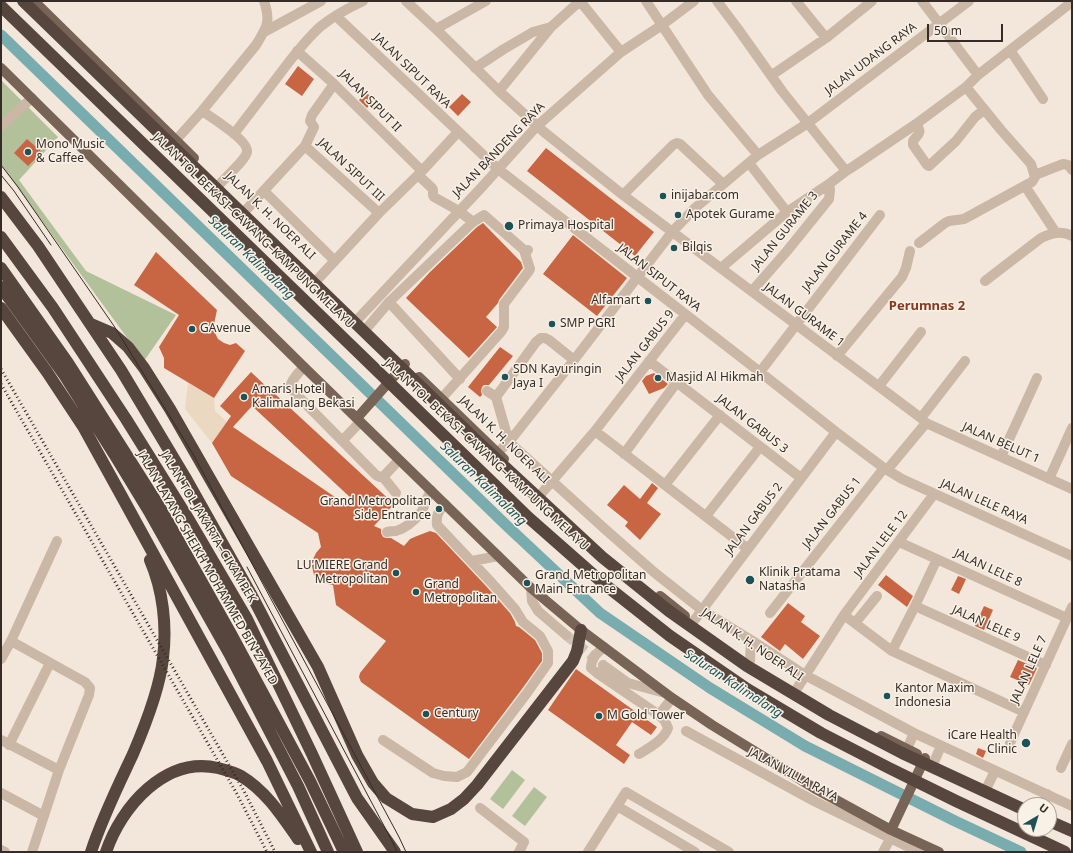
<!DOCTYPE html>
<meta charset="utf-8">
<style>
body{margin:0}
#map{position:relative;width:1073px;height:853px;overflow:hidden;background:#f2e7da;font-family:"Noto Sans",sans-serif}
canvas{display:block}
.frame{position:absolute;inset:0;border:2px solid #362c27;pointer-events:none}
.north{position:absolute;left:1017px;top:797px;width:40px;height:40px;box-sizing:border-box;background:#f9f1e6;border:1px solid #aba29a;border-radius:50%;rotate:38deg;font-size:11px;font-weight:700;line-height:16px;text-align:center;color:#362c27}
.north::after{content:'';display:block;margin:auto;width:14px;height:18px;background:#1c5358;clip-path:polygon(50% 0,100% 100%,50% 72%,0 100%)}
.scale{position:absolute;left:927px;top:24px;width:76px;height:18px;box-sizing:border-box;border:2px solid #362c27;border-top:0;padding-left:5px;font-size:12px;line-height:14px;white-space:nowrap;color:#362c27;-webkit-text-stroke:3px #f9f1e6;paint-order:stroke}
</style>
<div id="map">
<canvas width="1073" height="853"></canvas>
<div class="frame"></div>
<div class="north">U</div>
<div class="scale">50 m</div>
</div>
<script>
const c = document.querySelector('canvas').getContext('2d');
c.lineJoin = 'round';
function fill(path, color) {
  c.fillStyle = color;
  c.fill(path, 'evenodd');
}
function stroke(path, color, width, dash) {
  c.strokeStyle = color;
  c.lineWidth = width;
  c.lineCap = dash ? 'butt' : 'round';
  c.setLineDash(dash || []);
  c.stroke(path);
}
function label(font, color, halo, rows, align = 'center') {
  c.font = font + ' "Noto Sans",sans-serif';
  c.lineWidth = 3;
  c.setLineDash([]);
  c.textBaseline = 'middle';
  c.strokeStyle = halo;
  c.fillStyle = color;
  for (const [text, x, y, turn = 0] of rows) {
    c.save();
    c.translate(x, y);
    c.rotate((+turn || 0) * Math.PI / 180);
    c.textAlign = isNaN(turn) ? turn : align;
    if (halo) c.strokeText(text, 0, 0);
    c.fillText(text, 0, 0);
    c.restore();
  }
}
fill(new Path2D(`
 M1,80L58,137L19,180L86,271L176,315L144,361L1,165Z
 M512,770L525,780L503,809L490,799Z
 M534,787L547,797L525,826L512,816Z`), '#b3c19a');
fill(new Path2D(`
 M188,383L214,398L215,411L227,422L212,443L185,409Z`), '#ead8c0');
stroke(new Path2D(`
 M1,35L506,525L600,613L710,688L805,746L955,821L1021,852`), '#78acaf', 11);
fill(new Path2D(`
 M298,66L314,79L302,96L285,84Z
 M366,92L374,100L367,108L359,100Z
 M462,94L471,102L458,116L449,107Z
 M27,139L42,152L28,166L14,153Z
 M546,148L654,232L635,256L527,171Z
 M483,223L521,262L523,268L499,300L498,303L486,317L497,327L469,358L406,298L430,272L477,227Z
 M573,235L627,278L597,316L543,274Z
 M156,252L217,310L214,324L215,333L218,339L224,343L230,345L236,343L245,351L214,398L164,368V358L159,347L179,315L134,285Z
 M500,347L513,356L489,385H484L482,387L481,391L482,395L480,397L468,387Z
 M251,372L270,390V389L274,393L394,504L374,526L381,529V533L383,537L386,538H391L404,546L410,539L417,536L430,531L436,533L486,586L510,613L515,622L516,626L519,627L535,640L542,653V661L522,689L469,759L361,682L359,677L360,673L386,641L336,605L333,585L322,583L314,575L312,566L313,559L316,553L321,547L318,533L231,476L212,443L231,416L220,406ZM252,406L353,500L348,506L233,427Z
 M654,373L668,384L664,388L649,394L642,381L646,376Z
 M652,483L658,488L647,503L661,514L640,540L625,526L628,522L607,505L624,485L640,499Z
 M886,575L913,596L907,607L878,585Z
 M958,576L966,579L959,594L951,590Z
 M788,603L805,616L801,622L820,636L803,659L785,644L780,651L761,637Z
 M984,606L993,610L984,630L975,626Z
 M1018,660L1037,668L1029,685L1010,677Z
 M576,669L657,727L651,735L632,722L616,745L630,755L624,764L548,710Z
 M978,748L986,751L983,758L976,754Z`), '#c86542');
stroke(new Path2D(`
 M566,635L603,665`), '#ccc2b6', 10, [10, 5]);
stroke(new Path2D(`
 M406,1L436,29L499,91L544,132L623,195L921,418L926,423L1072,489
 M580,1L621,52
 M646,1L708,95L758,155
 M717,1L738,29L782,91L846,171
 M796,1L826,38
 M922,1L978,75
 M336,16L498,169L760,372L836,432L884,468L902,479L1072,556
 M436,29L486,1
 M264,32L321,1
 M1010,50L1043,99
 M297,51L334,84L422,171
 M475,68L504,49L533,32L551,27
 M772,75L826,38L872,1
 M499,91L551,27L580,1
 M202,111C211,117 249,141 247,152C246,159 225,178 219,185
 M916,124C923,133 918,134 913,141V145L927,165L929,166L956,141L975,117L984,110
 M1,126L32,98
 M234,134C249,114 264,95 279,75C292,58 305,40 321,26C334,16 348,8 363,1
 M176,140L202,111L256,45C267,27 271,22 264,1
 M305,146L379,213
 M749,163L787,212
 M418,175L432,188L433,190V195L434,197L459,211L473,222
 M1035,175L1063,164L1068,165L1072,170
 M1025,186L1056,233
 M264,191L335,261
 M623,195L673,145L677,143L680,144L723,184
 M246,210L305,146L314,127L310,121L312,115L334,84
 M919,243L945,223L949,221L964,219L1028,184L1032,182L1035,177L1031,164L1001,130L966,87
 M721,268L787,212L829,184L846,171L854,166L916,124L966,87L978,75L1072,2
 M317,280L379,213L422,171L458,132
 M985,281L1041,238C1051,233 1062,230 1072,236
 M752,291L787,251L829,199L830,190L829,184
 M389,302L460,379
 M357,320L481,188L537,126L621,52L662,25L694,1
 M366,329L389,302L473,222L484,215L524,250L526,251L528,250
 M837,356L902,277L906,268L910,251
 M649,361L801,478
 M304,367C298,373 293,378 290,386L292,390L376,475L380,477H383L399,460
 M760,372L880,215
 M879,386L921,332
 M487,391L496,397L509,442L606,530L655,573L702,610L751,640L805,675L914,733L1072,806
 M496,397L536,342L541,338H545L549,340L574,360
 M442,398L501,332L504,327V304L529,271L530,269L524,250
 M921,418L965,361
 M595,431L748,549
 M343,440L360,422
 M498,452L509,442L574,360L672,232L695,208L758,155L808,123L969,1
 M624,454L677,382
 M1001,457L1037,378
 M887,470L926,423
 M383,477L396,493
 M1049,479L1072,428
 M665,485L720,415
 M541,494L595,431L685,315
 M706,516L760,447
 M387,532C390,531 393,531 396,531C406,528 416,519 422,511C424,507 428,495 431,490
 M899,542L1067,618
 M472,561L498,556
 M531,588L532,601L538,611L566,635
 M915,606L1046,665
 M770,613L884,468
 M844,615L892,651L1024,712
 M693,622L836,432
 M855,623L877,596
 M11,641L85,682L90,688L89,695L59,770L32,852
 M604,647C597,653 591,658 591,668L597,673L659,715L665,721L668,728C664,740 649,748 639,754
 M892,651L915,606L937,559
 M1,659L11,641L57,541
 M750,661L751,640
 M603,665L628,683L665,693
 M796,690L844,615L934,494
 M659,715L672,698
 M686,731L814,801L919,852
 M1,740L59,770
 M383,740L433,773L444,776L457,777L467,772L527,693L548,663V651L540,636L523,622L515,609L491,582L437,525C436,515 438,512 445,504
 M1010,743L1072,607
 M9,745L50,663
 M907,749L914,733
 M934,762L941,746
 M1061,768L1072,744
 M987,787L995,771
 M1,793L44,816
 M1043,805L1047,794
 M617,806L695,852
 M480,808L524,842L519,852
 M1,850L5,852
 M588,852L626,792L729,852
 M883,852L890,839`), '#cab7a6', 10);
stroke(new Path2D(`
 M34,1L194,158
 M1,68L304,367L531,588L581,630L672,698L712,725L751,749L814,788L891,830L939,852
 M419,377L504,459
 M357,418L405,364
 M660,596L685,616
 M881,736L917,754
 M891,830L925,758`), '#786357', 10);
stroke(new Path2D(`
 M1,197L38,246L121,370L185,477L252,596L357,798L395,852
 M1,237L53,308L126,419L189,520L247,619L312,754L357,852
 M1,268L68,363L159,506L231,634L310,781L344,852
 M1,287L65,376L116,457L150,513L229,653L298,786L328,852
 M1,308L47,372L84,428L121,495L267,761L311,852
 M91,324L112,333L128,347L144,368L170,409L318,667L357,755L373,783L386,798L412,814L433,817L451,809L464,799L477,785L573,661L577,651L581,630
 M1049,821L1072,831
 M91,852C102,818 118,786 133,754C145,726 160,688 163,658C167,626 163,590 150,560
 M106,852C121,807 165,756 218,768C226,770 234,772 241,776C266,791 282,816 298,839`), '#57463e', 12);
stroke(new Path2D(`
 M1,165L18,187L114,326L193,454L399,837L406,852
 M1,175L14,191L51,245
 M247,567L392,841L397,852`), '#362c27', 1);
stroke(new Path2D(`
 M1,369L244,791L275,852
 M1,384L237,794L267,852`), '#362c27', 3, [1, 3]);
stroke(new Path2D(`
 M23,1L476,440L602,557L669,611L747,666L829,715L902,753L1025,810
 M1,6L529,518L604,584L670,636L747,689L821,733L889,768L956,801L1065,852`), '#57463e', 12);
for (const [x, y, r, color] of [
 [28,152,4,"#1c5358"],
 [663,196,4,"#1c5358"],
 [678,215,4,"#1c5358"],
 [509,226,5,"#1c5358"],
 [674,248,4,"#1c5358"],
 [648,301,4,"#1c5358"],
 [552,324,4,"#1c5358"],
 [192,329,4,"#1c5358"],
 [505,377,4,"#1c5358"],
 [658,378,4,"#1c5358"],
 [244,397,4,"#1c5358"],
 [439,509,4,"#1c5358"],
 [396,573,4,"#1c5358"],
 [750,580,5,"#1c5358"],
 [527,583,4,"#1c5358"],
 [416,592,4,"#1c5358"],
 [887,696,4,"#1c5358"],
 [426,714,4,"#1c5358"],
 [599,716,4,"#1c5358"],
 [1026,743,5,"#1c5358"]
]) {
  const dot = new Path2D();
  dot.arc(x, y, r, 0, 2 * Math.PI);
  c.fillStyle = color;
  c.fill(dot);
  stroke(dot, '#f9f1e6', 1.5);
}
label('12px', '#362c27', '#f9f1e6', [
 ["JALAN UDANG RAYA",871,59,-37],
 ["JALAN SIPUT RAYA",412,71,44],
 ["JALAN SIPUT II",370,101,45],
 ["JALAN BANDENG RAYA",499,150,-46],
 ["JALAN SIPUT III",351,170,43],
 ["JALAN K. H. NOER ALI",270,216,44],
 ["JALAN TOL BEKASI–CAWANG–KAMPUNG MELAYU",253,231,44],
 ["JALAN GURAME 3",785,231,-51],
 ["JALAN GURAME 4",835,252,-52],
 ["JALAN SIPUT RAYA",659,278,38],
 ["JALAN GURAME 1",804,315,37],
 ["JALAN GABUS 9",645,346,-52],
 ["JALAN GABUS 3",752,424,38],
 ["JALAN K. H. NOER ALI",504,440,44],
 ["JALAN BELUT 1",1001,443,24],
 ["JALAN TOL BEKASI–CAWANG–KAMPUNG MELAYU",486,455,43],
 ["JALAN LELE RAYA",984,502,24],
 ["JALAN GABUS 1",832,513,-52],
 ["JALAN GABUS 2",754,519,-53],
 ["JALAN TOL JAKARTA–CIKAMPEK",208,527,59],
 ["JALAN LELE 12",881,544,-53],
 ["JALAN LAYANG SHEIKH MOHAMMED BIN ZAYED",207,568,60],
 ["JALAN LELE 8",988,568,25],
 ["JALAN LELE 9",986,624,24],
 ["JALAN K. H. NOER ALI",752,645,34],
 ["JALAN LELE 7",1029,670,-66],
 ["JALAN VILLA RAYA",793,775,28]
]);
label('12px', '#362c27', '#f9f1e6', [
 ["Mono Music",36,145],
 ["& Caffee",36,159],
 ["inijabar.com",671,196],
 ["Apotek Gurame",686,215],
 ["Primaya Hospital",518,226],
 ["Bilqis",682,248],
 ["Alfamart",640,301,"right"],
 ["SMP PGRI",560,324],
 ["GAvenue",200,329],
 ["SDN Kayuringin",513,370],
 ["Jaya I",513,384],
 ["Masjid Al Hikmah",666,378],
 ["Amaris Hotel",252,390],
 ["Kalimalang Bekasi",252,404],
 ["Grand Metropolitan",431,502,"right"],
 ["Side Entrance",431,516,"right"],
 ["LU'MIERE Grand",388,566,"right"],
 ["Metropolitan",388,580,"right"],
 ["Klinik Pratama",759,573],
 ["Natasha",759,587],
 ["Grand Metropolitan",535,576],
 ["Main Entrance",535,590],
 ["Grand",424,585],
 ["Metropolitan",424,599],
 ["Kantor Maxim",895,689],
 ["Indonesia",895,703],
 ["Century",434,714],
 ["M Gold Tower",607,716],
 ["iCare Health",1017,736,"right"],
 ["Clinic",1017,750,"right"]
], 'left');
label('italic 13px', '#1c5358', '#f9f1e6', [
 ["Saluran Kalimalang",251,258,44],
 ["Saluran Kalimalang",483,484,44],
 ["Saluran Kalimalang",733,684,33]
]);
label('bold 13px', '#86391f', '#f9f1e6', [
 ["Perumnas 2",927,306]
]);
</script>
